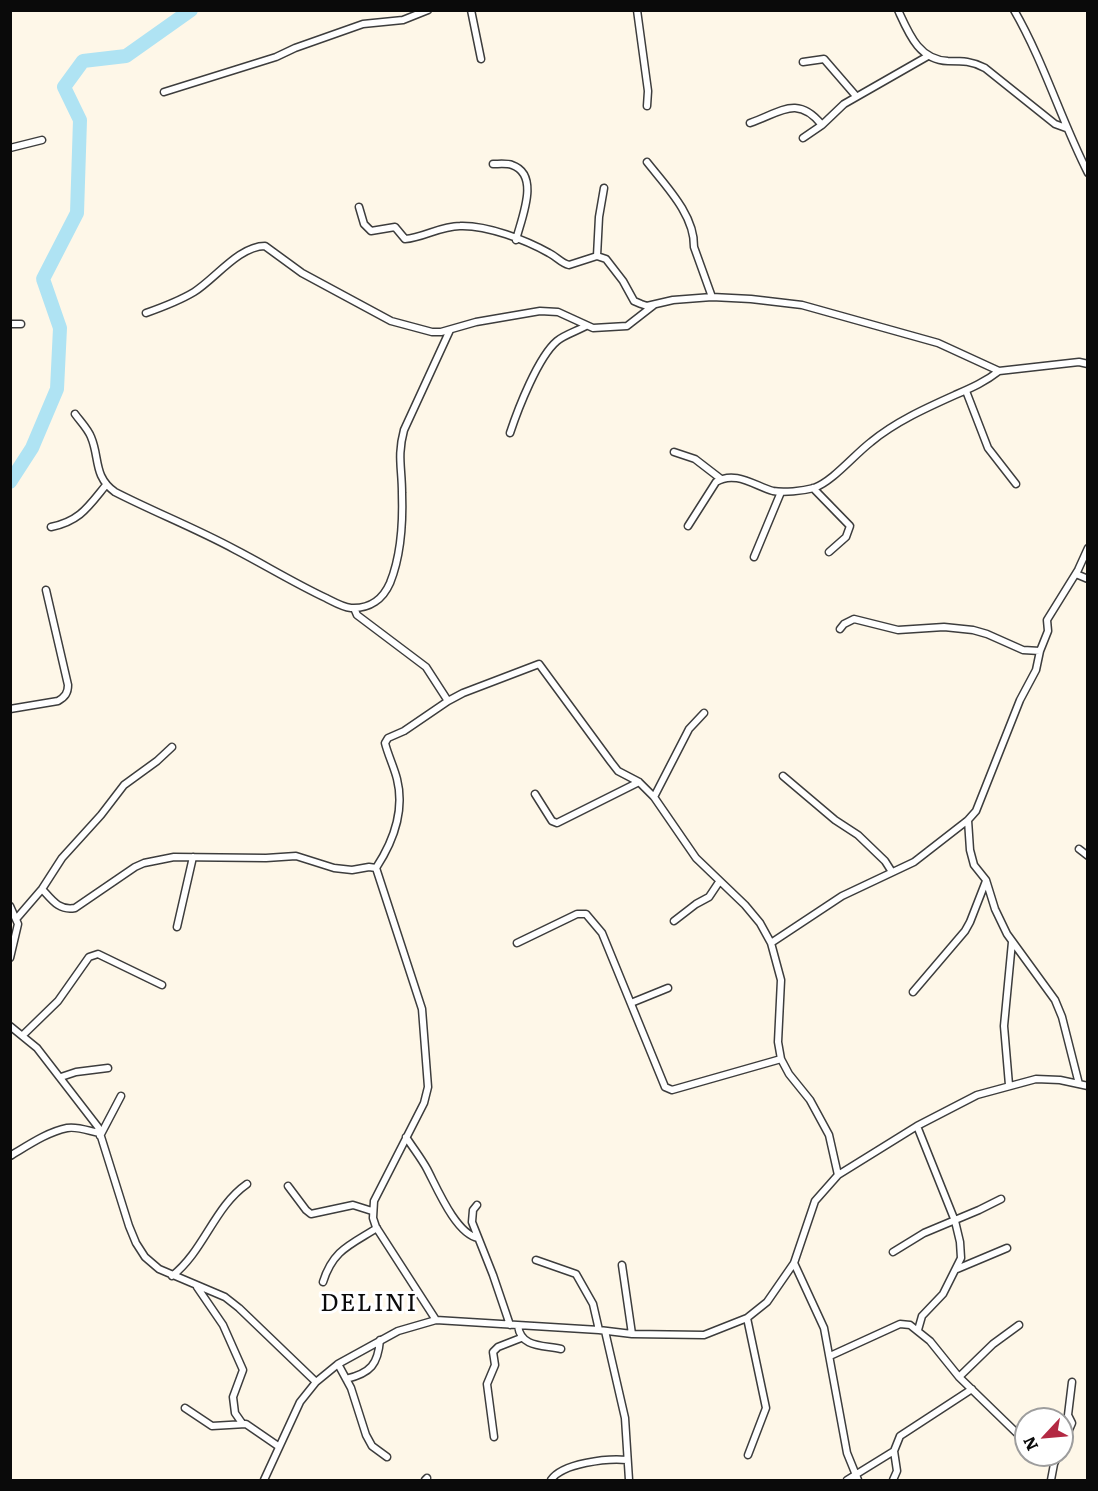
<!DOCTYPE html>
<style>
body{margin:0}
#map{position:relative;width:1098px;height:1491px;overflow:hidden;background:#fef7e8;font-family:Literata,serif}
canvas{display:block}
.frame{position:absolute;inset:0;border:12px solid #0a0a0a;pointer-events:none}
.north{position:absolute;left:1014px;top:1407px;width:60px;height:60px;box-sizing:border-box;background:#fff;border:2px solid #9d9d9d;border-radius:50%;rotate:244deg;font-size:16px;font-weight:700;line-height:24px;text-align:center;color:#0a0a0a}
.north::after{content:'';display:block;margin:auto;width:21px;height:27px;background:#b32943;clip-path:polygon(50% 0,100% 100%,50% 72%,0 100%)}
</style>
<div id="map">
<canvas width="1098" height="1491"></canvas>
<div class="frame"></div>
<div class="north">N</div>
</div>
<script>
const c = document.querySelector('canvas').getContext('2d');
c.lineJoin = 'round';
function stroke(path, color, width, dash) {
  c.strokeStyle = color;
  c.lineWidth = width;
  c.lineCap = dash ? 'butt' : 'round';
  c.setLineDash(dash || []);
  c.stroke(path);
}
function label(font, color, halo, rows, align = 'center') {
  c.font = font + ' Literata,serif';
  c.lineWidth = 6;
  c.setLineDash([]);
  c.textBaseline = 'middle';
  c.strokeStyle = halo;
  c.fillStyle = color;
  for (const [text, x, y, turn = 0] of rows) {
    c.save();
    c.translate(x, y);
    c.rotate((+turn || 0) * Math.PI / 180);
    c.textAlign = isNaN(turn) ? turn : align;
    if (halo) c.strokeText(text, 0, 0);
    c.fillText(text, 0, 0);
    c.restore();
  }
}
stroke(new Path2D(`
 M10,482L32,448L57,389L60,328L43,279L77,213L80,120L64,87L83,61L126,56L191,10`), '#afe3f3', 14);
const minor = new Path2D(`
 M471,10L481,59
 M637,10L648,91L647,106
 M898,10C909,34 919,60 948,61C963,61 972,61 985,68L1055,124L1066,128
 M1014,10C1044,62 1061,120 1088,173
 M803,62L824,59L856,96
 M164,92L276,57L295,48L363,24L403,20L428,10
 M750,123C780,113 797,94 822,125
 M803,138L822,125L844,104L928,56
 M10,148L42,140
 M647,162C665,185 695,215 694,247L712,297
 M493,164C499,164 507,163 512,165C541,175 521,219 516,240
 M359,207L364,224L371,231L395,227L405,239C423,238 440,226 460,226C487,225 526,240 549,253C557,257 561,263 569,265L597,256L606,259L623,281L634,301L641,304L647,306L673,300L712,297L751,299L802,305L938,343L999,371L1079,362L1088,364
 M597,256L599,217L604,188
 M146,313C163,307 179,301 194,292C215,279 239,246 265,246L302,273L391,321L432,332H441L476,322L540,311L558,312L593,328L627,326L654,305
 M10,324H21
 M966,391L988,448L1016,484
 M75,414C80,421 88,429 91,437C100,458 93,476 115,492C154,512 195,528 234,549C265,565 294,583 326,598C334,602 342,607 351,608C370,609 383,599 390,583C401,556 403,522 402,493C402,468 397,456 404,430L450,330
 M510,433C518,409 538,357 557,341C564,335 577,331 586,326
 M674,452L695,459L721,479
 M813,488L850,526L846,537L829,552
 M688,526L716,482C735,470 755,486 773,491C784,493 802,491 814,488C833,481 854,455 871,442C895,422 926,408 955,395C971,388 985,382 999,371
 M51,527C80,521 88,507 106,485
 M754,557L781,492
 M1076,574L1088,579
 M354,608L357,615L426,667L448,701
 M840,629L844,624L854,619L898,630L944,627L973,630L987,634L1023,650L1040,651
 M10,709L58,701C65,697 68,693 68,685L46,590
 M783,776L835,820L858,835L885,861L892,872
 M535,794L552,821L557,823L639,782
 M654,797L689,729L704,713
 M968,820L970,850L974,865L986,880L995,909L1007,934L1055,1000L1062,1017L1079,1084
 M1079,849L1088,856
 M376,868C393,842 405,811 397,779C394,767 388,755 385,743L388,738L404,731L448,701L463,693L539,664L611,762L618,771L639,782L654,797L696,858L745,905L760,923L771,943L781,980L778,1042L781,1059L789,1074L810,1100L829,1135L838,1175
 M42,889C52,900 59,911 75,908L135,867L144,863L174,857L266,858L296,856L334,868L352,870L369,867L376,868L422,1009L428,1087L424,1103L374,1201L373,1218L376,1227L436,1320
 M10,906L18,924L10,958
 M17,918L42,889L62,858L101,815L124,785L157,761L172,747
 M674,921L696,904L709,897L719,882
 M177,927L193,857
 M517,943L577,914H586L602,933L665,1087L672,1090L781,1059
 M771,943L842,896L914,862L968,820L976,811L1020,700L1036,670L1040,651L1048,631L1047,620L1078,570L1088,548
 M913,992L965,931L970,922L986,881
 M631,1003L668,988
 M10,1026L37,1048L98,1127L129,1226L136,1243L145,1257L159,1269L225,1297L239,1308L316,1382
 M23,1035L58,1001L89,957L98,954L162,985
 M61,1077L76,1072L108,1068
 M1009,1085L1004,1026L1012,942
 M917,1126L955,1221L960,1242L961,1258L943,1294L922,1316L918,1330
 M100,1136L121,1096
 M406,1137C413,1148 421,1158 427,1169C437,1188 456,1234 478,1238
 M10,1156C27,1146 47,1132 67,1128C77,1126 89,1131 99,1133
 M288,1186L306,1210L311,1214L353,1205L372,1211
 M477,1205L473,1210L472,1222L493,1275L510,1325
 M893,1252L924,1233L979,1210L1001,1199
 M536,1260L576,1274L593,1304L599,1330
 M794,1263L824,1328L847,1453L858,1480
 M622,1265L632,1334
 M957,1269L1007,1248
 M172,1276C204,1251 214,1207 247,1184
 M323,1282C333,1250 350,1245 377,1228
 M197,1287L223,1325L243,1370L233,1397L235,1413L242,1423
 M747,1318L766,1408L748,1455
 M518,1326C521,1348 543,1345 561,1349
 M605,1331L625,1418L629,1480
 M830,1356L900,1324L910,1325L930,1341L959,1377L1026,1442
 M338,1364L351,1388L366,1435L372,1446L387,1457
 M959,1377L993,1344L1019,1325
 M346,1379C371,1373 378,1364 380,1340
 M185,1408L212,1426L246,1424L278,1446
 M494,1437L487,1384L495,1365L493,1352L498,1347L521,1338
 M1062,1446L1072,1423L1068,1415L1072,1382
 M1042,1455L1054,1464L1051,1480
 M1054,1464L1058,1455
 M264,1480L300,1402L316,1382L338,1364L398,1331L436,1320L599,1330L632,1334L704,1335L747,1318L767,1302L794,1263L815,1201L838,1175L917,1126L977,1095L1036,1079L1060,1080L1088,1086
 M425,1480L427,1478
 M551,1480C562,1463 608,1458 627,1460
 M847,1480L894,1451L900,1436L972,1389
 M893,1480L897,1471L894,1451`);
stroke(minor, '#3d3d3d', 9);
stroke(minor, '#fff', 6);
c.letterSpacing = '1.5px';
label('24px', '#0a0a0a', '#fff', [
 ["DELINI",369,1304]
]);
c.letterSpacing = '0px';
</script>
